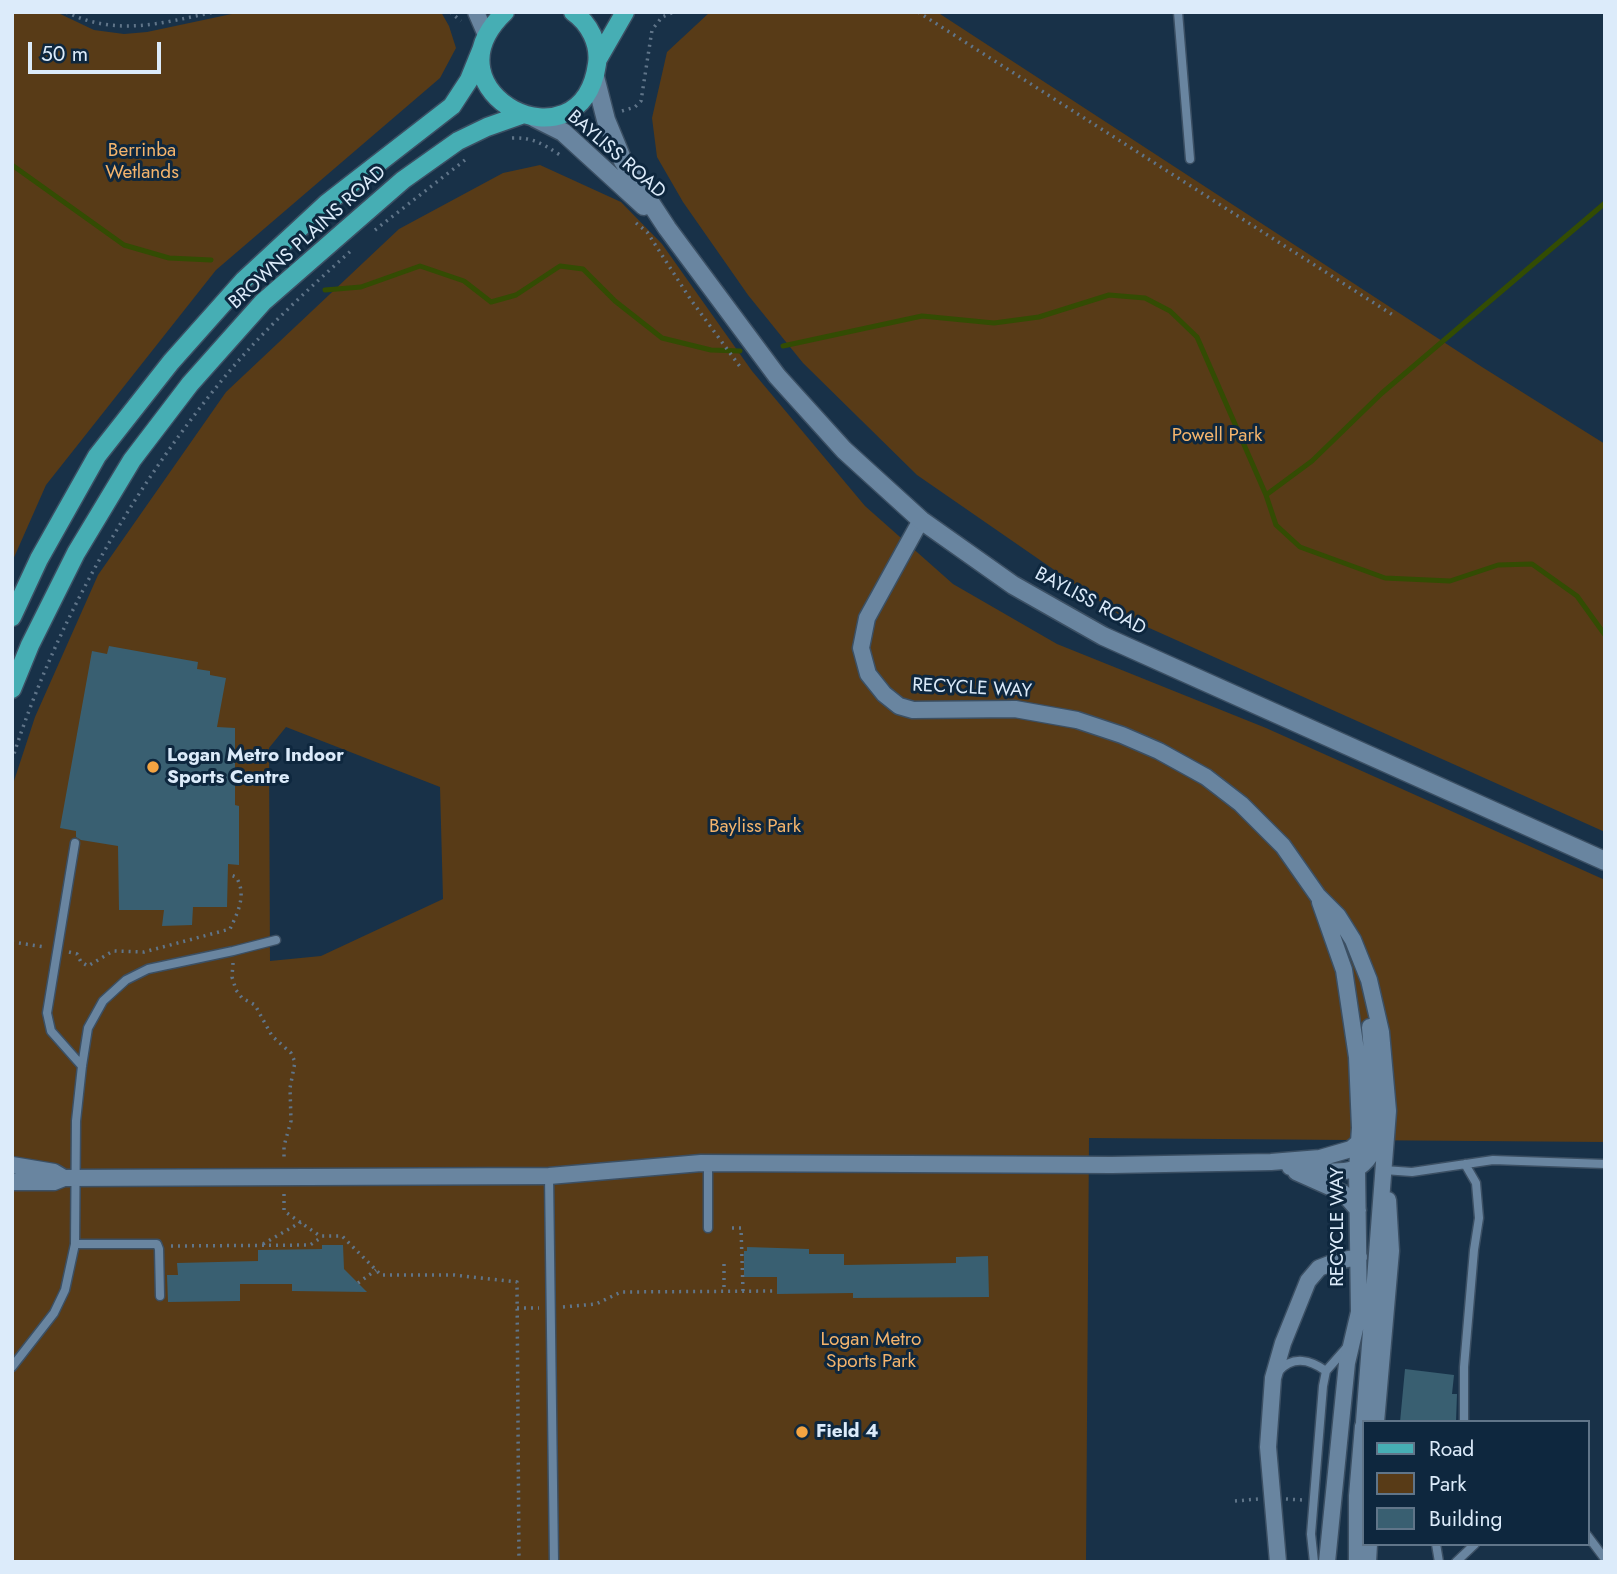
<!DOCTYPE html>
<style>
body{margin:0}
#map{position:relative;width:1617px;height:1574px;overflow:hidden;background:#183148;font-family:Jost,sans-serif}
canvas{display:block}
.frame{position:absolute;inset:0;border:14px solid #dcebfa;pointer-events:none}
.legend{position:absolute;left:1362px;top:1420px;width:228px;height:126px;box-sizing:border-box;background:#0e273e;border:2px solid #607589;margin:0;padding:9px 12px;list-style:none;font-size:21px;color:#dcebfa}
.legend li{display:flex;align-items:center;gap:14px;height:35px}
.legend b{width:35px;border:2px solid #607589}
.scale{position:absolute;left:28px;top:42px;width:133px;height:32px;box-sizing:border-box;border:4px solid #dcebfa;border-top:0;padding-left:9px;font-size:21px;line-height:24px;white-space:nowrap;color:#dcebfa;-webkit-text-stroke:5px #0e273e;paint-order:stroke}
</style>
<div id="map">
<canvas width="1617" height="1574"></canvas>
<div class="frame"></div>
<ul class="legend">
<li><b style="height:9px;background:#46aeb4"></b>Road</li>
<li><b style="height:19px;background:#583b17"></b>Park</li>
<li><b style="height:19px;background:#395f71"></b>Building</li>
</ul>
<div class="scale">50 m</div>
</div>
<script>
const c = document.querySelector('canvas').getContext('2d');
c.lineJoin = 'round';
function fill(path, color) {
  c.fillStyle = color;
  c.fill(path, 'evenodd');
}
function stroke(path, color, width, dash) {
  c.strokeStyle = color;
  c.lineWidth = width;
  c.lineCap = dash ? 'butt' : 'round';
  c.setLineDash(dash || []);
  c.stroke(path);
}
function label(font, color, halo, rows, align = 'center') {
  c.font = font + ' Jost,sans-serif';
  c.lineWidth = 6;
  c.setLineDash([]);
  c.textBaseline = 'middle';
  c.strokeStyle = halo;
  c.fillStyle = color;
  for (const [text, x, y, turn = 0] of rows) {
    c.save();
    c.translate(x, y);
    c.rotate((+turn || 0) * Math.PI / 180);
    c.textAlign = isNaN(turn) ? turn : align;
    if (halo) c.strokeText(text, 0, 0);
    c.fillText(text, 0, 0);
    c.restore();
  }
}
fill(new Path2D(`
 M12,12H56L94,30L124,34L147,32L241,12H441L449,26L456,48L440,78L216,270L46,485L12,562Z
 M710,12H937L1482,367L1605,444V832L1118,614L917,475L803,363L748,295L683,202L657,157L652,118L667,52Z
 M540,165L621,202L662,244L752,371L865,506L953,584L1057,644L1266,728L1605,880V1142L1089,1138L1086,1562H12V787L35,717L98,575L226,392L399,229L503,173ZM286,727L440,787L443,899L321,956L270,961L269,748Z`), '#583b17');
stroke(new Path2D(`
 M12,165L124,245L169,258L211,260
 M325,290L361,287L420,266L464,281L491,302L516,295L560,266L583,269L615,301L662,338L711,350L740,351
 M783,346L922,316L994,323L1039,317L1109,295L1145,298L1170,311L1197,337L1266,495L1276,525L1300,547L1385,578L1450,581L1498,565L1532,564L1577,596L1605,635
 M1266,495L1312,461L1382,393L1605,203`), '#334c03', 5);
fill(new Path2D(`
 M109,646L198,662L197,669L210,671V675L226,678L217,727L235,728V805L239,806V865L228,864L227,907H193L192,925L162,926L164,910H119L118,846L81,840L76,837V831L60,828L92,651L107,654Z
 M322,1245H343L344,1269L367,1292L292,1291V1284H240V1301L168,1302L167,1275H178L177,1263L258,1261V1250L322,1249Z
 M747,1247L809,1249V1254H844V1265L956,1263V1257L988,1256L989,1297L853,1298V1293L777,1294V1277H744V1251H747Z
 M1405,1369L1454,1375L1452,1394H1457L1456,1422H1400Z`), '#395f71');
const service = new Path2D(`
 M1178,12L1190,159
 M75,843L47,1013L51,1031L82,1066
 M708,1163V1228
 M1384,1170L1412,1172L1493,1160L1605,1164
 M549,1176L554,1562
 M75,1244H157L159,1249L160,1296
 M12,1367L54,1313L65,1290L75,1244L76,1121L82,1066L88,1028L103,1001L126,980L148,969L233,951L276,940
 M1279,1371C1293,1355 1311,1360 1326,1371
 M1464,1422V1367L1474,1250L1479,1218L1476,1183L1465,1164
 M1587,1535L1605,1559
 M1436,1544L1439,1562
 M1314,1562L1311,1534L1323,1386L1326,1371L1348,1346
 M1456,1562L1475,1544`);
const minor = new Path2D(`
 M476,12L486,35
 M921,520L867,618L861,648L868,674L884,694L899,706L913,710L1015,709L1077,720L1122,735L1159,751L1206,777L1241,804L1283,846L1318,896L1338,916L1353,940L1369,980L1381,1032L1388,1111L1364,1422
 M1320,902L1344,970L1357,1057L1360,1128L1357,1169L1359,1312L1347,1363L1327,1562
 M12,1165L54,1172L64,1178
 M1290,1167C1310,1169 1335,1175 1354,1169C1360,1168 1367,1161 1370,1156C1380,1135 1372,1053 1370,1027
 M1296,1172L1343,1193L1358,1210
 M12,1182H54L64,1178L549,1176L701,1163L1112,1165L1271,1162L1320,1158L1351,1149L1359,1142
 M1376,1422L1391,1251L1388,1200
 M1278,1562L1268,1447L1273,1378L1283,1343L1308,1281L1319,1268L1337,1261L1359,1257
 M1357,1562V1496L1363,1426
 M1368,1562L1369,1544`);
const tertiary = new Path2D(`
 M595,77L606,120L623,161L667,228L777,376L844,450L921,520L1013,585L1103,636L1605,861
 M535,118L563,132L644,206`);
const primary = new Path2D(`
 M505,12C420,93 582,174 597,64C600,44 589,23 573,12
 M598,59L625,12
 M12,617L39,559L97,456L171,362L244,280L327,203L452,106L469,80L482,48
 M12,689L30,645L76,553L132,460L190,384L263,302L403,180L458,141L487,127L521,115`);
stroke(service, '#3b4f63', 11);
stroke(minor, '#3b4f63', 19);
stroke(tertiary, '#3b4f63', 21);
stroke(primary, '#3b4f63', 21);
stroke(new Path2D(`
 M66,12C117,37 162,23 214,12
 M450,12L461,21
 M918,12L1396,317
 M622,111L635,107L641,101L652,30L662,17L674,12
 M512,138C532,137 543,144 560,155
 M636,223L647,232L691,300L741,368
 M375,230L465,160
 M12,760C55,624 129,495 218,385C258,335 306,291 353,249
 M12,942L45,947
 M69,952L77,954L81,962L88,966L113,951L144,952L230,929C238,912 247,894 236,877L228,874
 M233,963L232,977L236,990L242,998L255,1005L272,1036L291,1053L295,1062L290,1088L291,1121L284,1146V1161
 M284,1194V1211L320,1236H342L381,1275H454L517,1282L519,1562
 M732,1228H741L743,1291
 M263,1244L301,1222
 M171,1246L310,1245L322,1237
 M724,1264V1291
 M358,1283L376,1270
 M563,1307L596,1304L621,1292L777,1291
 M517,1308H539
 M1286,1499L1303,1500
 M1235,1501L1258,1499`), '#607589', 3.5, [2, 5]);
stroke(service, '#6985a0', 8);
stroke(minor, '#6985a0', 16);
stroke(tertiary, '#6985a0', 18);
stroke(primary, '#46aeb4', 18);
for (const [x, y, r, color] of [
 [153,767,7,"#f3a442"],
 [802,1432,7,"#f3a442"]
]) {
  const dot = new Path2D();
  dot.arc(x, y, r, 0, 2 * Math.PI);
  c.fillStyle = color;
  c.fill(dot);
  stroke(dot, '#0e273e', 2.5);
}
label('19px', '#f4b46c', '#0e273e', [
 ["Berrinba",142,151],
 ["Wetlands",142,173],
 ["Powell Park",1217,436],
 ["Bayliss Park",755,827],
 ["Logan Metro",871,1340],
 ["Sports Park",871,1362]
]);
label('19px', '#dcebfa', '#0e273e', [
 ["BAYLISS ROAD",616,155,41],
 ["BROWNS PLAINS ROAD",308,238,-42],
 ["BAYLISS ROAD",1090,602,28],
 ["RECYCLE WAY",972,689,3],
 ["RECYCLE WAY",1338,1227,-90]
]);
label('bold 19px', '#dcebfa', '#0e273e', [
 ["Logan Metro Indoor",167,756],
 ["Sports Centre",167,778],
 ["Field 4",816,1432]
], 'left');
</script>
